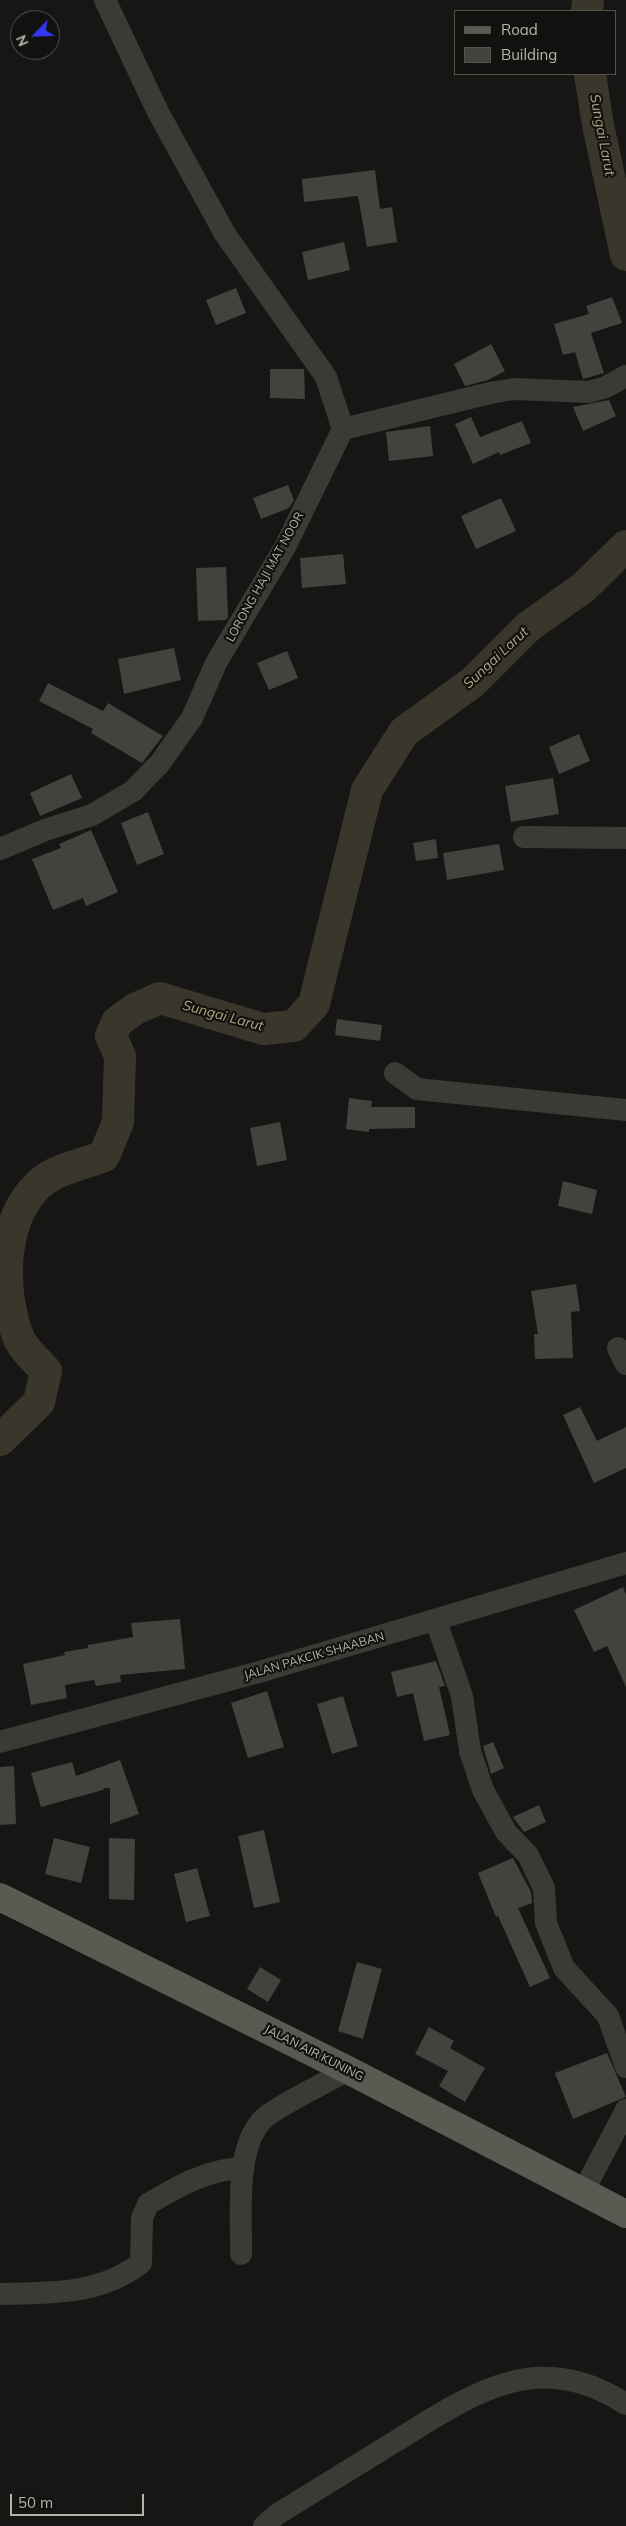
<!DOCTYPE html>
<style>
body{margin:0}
#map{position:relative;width:626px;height:2526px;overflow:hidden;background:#161615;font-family:Mulish,sans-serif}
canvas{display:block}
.legend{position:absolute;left:454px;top:10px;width:162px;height:65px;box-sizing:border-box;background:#111110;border:1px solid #53534c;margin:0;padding:6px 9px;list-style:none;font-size:15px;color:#b6b6a7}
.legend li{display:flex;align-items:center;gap:10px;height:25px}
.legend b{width:25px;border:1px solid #53534c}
.north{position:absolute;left:10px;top:10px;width:50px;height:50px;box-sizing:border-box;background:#111110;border:1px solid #53534c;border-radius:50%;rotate:246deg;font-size:14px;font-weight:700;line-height:20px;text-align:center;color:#b6b6a7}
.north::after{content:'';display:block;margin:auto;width:18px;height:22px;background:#3437ef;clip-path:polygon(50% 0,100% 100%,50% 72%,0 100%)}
.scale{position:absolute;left:10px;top:2494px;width:134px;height:22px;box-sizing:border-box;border:2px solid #b6b6a7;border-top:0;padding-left:6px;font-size:15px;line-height:18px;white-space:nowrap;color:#b6b6a7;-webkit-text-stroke:4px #111110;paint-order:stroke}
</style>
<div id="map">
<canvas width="626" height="2526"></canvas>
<ul class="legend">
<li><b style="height:6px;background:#595a52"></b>Road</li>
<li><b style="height:14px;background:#42433f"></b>Building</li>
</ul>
<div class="north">N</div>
<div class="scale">50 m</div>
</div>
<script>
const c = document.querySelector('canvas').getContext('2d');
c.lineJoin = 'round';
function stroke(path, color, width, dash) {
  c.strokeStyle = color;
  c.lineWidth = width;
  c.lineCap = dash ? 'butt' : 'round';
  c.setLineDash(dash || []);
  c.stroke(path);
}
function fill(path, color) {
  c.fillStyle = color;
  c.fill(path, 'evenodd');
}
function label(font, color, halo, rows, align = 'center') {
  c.font = font + ' Mulish,sans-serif';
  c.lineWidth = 4.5;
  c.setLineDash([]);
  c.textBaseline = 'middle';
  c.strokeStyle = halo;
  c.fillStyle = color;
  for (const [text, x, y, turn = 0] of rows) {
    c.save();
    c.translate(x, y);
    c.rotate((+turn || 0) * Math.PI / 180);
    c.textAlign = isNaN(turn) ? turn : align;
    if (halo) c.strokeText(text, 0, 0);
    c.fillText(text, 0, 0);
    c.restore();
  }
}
stroke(new Path2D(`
 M587,11L588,0
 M590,74L598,125L626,255
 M0,1440L39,1402L46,1371C37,1361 25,1351 19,1339C0,1290 0,1215 44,1180C62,1167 85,1164 104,1156L118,1122L120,1056L111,1036L117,1022L135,1009L160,998L263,1029L294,1026L314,1004L367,790L404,732L473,682L528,627L584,587L626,546`), '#3a362b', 32);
fill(new Path2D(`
 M375,170L380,209L392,207L397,242L367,247L358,196L304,202L302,179Z
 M344,242L350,270L308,280L302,252Z
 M236,288L246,313L216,325L206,300Z
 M612,297L622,323L591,333L604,373L583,379L575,352L563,355L554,324L589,314L586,306Z
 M491,344L505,371L488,380L465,386L454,364Z
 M270,369H304L305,399L270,398Z
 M609,400L616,416L583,431L573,407Z
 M471,417L480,437L522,421L531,443L500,455L499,452L473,464L455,424Z
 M430,426L433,456L389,461L386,432Z
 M288,485L294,500L289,508L261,519L253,498Z
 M501,498L516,531L476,549L461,516Z
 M343,554L346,584L302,588L300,558Z
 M226,567L228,617L226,620L198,621L196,568Z
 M174,648L181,680L124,694L118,659Z
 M287,651L298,678L269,690L257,663Z
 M48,683L103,711L108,703L163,736L142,763L91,733L93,729L39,701Z
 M579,734L590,761L559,774L549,747Z
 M71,774L82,798L40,816L30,793Z
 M553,778L559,814L511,822L505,786Z
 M148,812L164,854L137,865L121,823Z
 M91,830L118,892L86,906L83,898L53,910L32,859L61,848L59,844Z
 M436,839L438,858L416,861L413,843Z
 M499,844L504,870L447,880L443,853Z
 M337,1019L382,1025L380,1041L335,1035Z
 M349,1098L372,1101L371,1107H415V1128L369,1129V1132L346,1129Z
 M280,1122L287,1160L257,1166L250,1128Z
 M563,1181L597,1190L592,1214L558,1206Z
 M576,1284L580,1311L571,1312L573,1358L535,1359L534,1334H538L531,1291Z
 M580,1407L597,1441L626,1427V1468L594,1483L563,1415Z
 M623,1587L626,1595V1687L607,1646L594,1652L574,1610Z
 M180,1619L185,1669L120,1675L121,1682L96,1686L94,1680L65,1685L67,1698L31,1705L23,1664L65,1655L64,1652L88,1648V1645L133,1637L131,1623Z
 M436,1661L445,1686L439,1687L450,1735L424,1741L413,1693L397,1697L391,1672Z
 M267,1691L284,1747L248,1758L231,1703Z
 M343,1696L358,1746L332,1754L317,1704Z
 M493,1742L504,1768L491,1774L483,1746Z
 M120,1760L139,1814L110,1824V1788H104L103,1790L41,1807L31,1773L72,1762L76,1776Z
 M14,1766L16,1824L0,1825V1767Z
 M539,1805L546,1822L524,1832L513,1817Z
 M264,1830L280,1902L254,1908L238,1836Z
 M54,1838L90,1847L81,1883L45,1874Z
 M109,1838L135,1839L134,1900L109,1899Z
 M513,1858L531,1892L532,1903L518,1908L550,1978L530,1987L498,1916L496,1917L478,1873Z
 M197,1868L210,1916L186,1922L174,1874Z
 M357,1962L382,1969L363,2039L338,2031Z
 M260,1967L281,1980L268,2002L247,1989Z
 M429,2027L454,2041L450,2048L485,2068L465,2102L439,2086L448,2071L415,2054Z
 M607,2053L626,2097L573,2119L555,2073Z`), '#42433f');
stroke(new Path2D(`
 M105,0L158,112L225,234L326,377L343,429
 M524,837L626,838
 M0,849L45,830L92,815L133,791L160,763L192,718L216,663L285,547L343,429L490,393L514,389L589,392L606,387L626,376
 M395,1073L417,1089L626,1110
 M618,1348L626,1364
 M436,1621L462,1696L470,1751L483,1790L506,1832L528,1855L544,1888L546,1923L564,1968L608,2016L626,2067
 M0,1742L259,1672L626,1563
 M583,2192L626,2110
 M241,2254C242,2215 233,2141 268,2115C292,2098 322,2085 348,2070
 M0,2294C49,2293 100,2295 141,2263L142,2218L148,2204C177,2187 207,2169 243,2168
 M264,2526L276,2515C316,2490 356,2466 396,2441C473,2393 538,2347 626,2404`), '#3a3b36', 22);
stroke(new Path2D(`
 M0,1897L348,2070L626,2214`), '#595a52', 28);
label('12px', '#b6b6a7', '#111110', [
 ["LORONG HAJI MAT NOOR",265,577,-61],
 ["JALAN PAKCIK SHAABAN",314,1656,-16],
 ["JALAN AIR KUNING",314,2053,27]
]);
label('italic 14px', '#b1a67e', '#111110', [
 ["Sungai Larut",602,135,79],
 ["Sungai Larut",496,658,-43],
 ["Sungai Larut",223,1016,15]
]);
</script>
